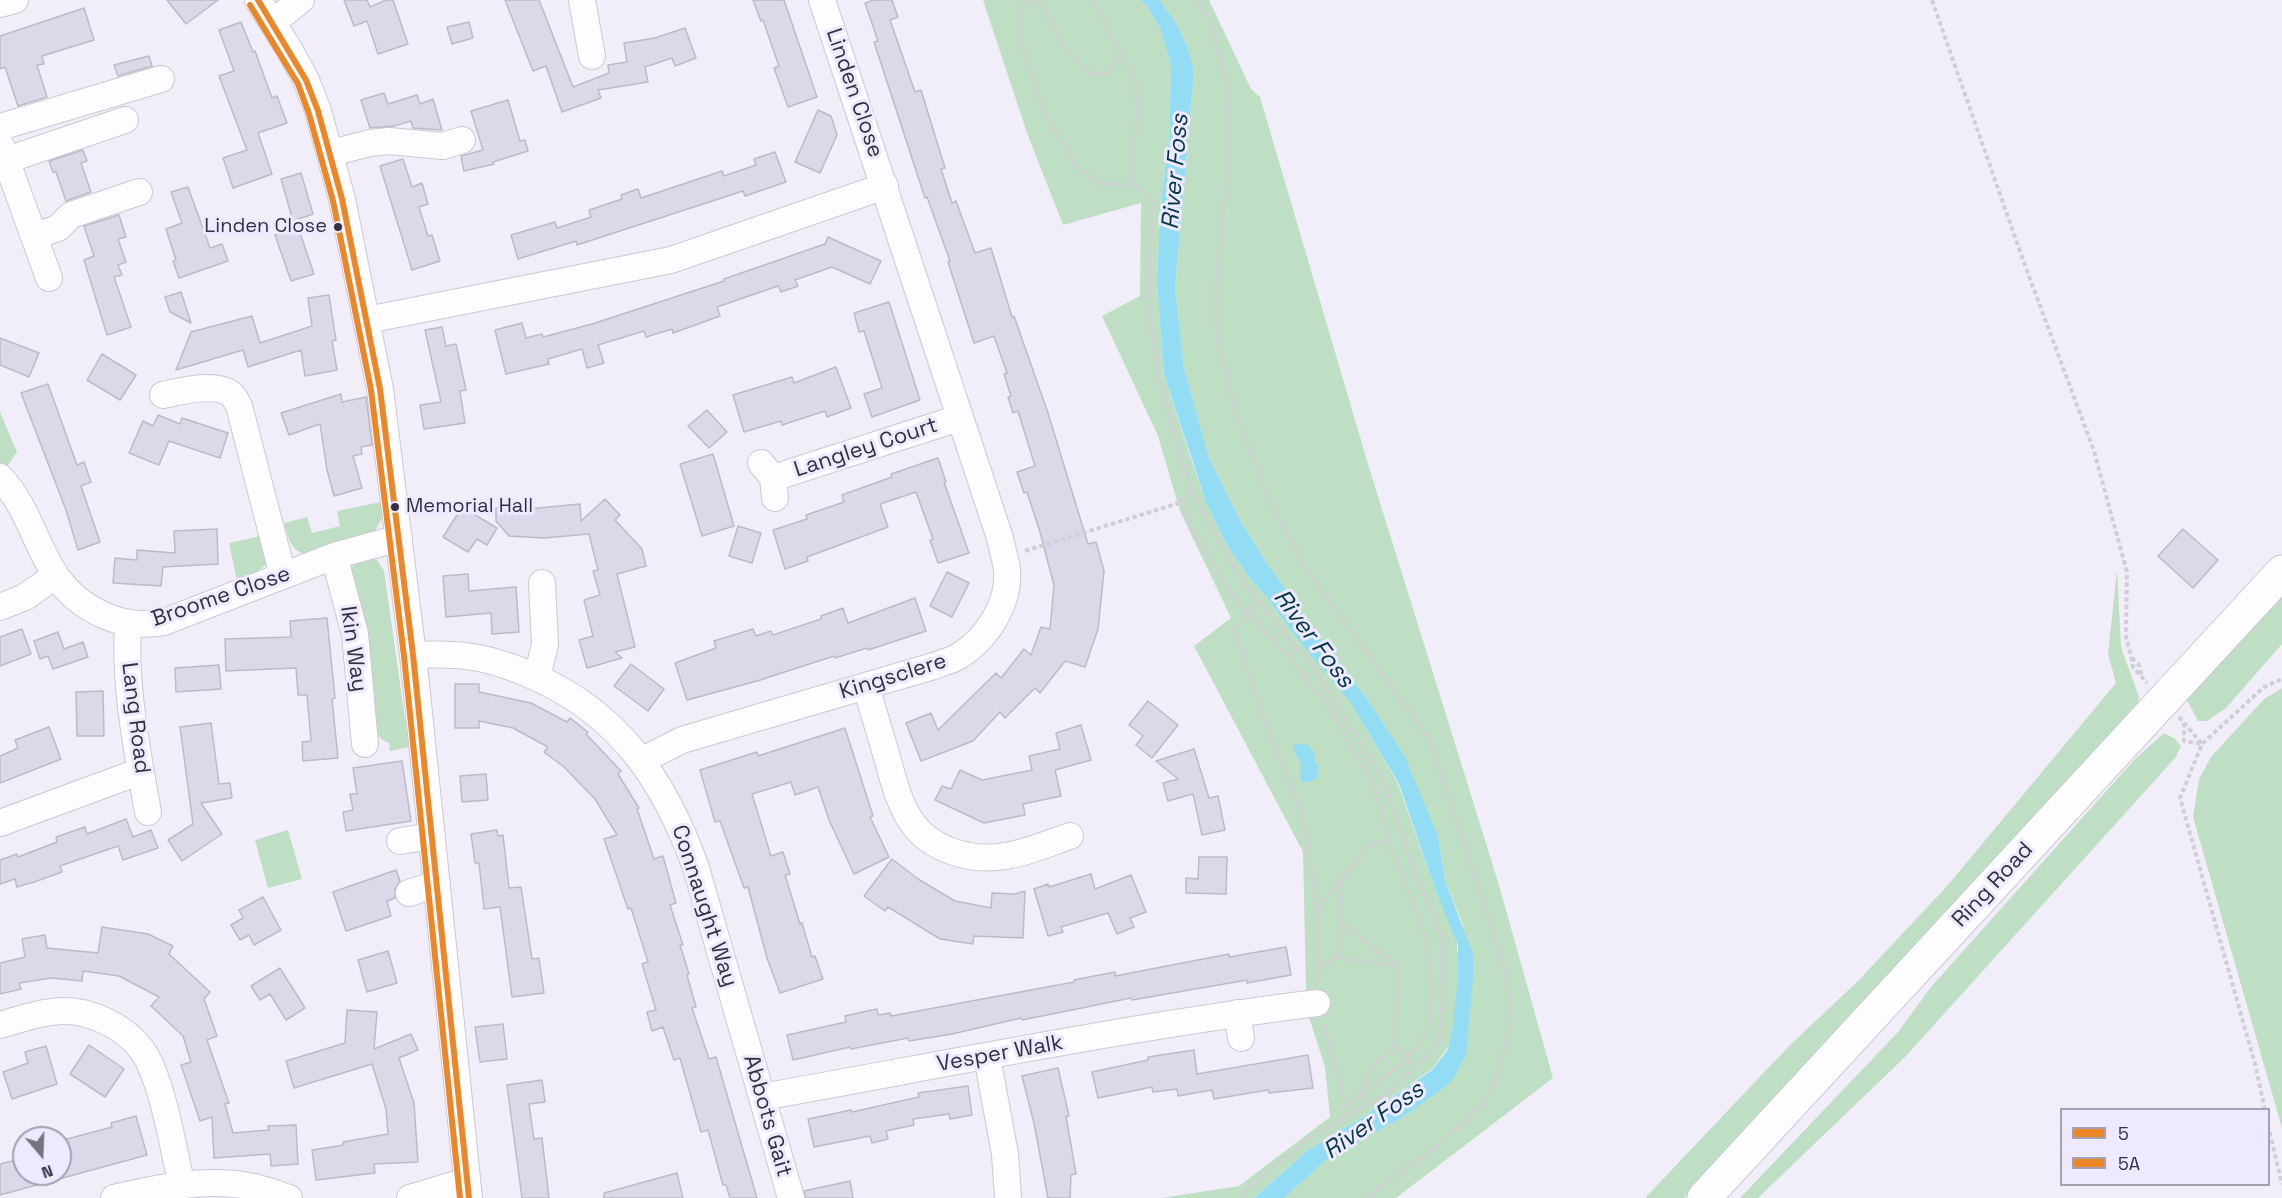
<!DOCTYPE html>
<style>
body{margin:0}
#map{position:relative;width:2282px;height:1198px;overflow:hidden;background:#f1eefa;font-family:"Space Grotesk",sans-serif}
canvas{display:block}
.legend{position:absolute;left:2060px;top:1108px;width:210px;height:78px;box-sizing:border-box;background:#efe9ff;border:2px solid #a49fb2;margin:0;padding:8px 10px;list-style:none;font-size:18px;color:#34303e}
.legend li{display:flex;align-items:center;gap:12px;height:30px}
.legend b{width:30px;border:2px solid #a49fb2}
.north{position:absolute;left:12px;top:1126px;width:60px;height:60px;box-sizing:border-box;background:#efe9ff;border:2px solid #a49fb2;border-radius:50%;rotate:161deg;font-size:16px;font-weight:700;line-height:24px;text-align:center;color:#34303e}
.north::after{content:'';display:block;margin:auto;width:21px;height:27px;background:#767280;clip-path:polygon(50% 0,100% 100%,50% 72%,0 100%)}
</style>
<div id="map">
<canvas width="2282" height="1198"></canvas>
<ul class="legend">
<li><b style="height:8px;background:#eb8629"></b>5</li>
<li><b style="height:8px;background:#eb8629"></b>5A</li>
</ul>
<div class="north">N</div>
</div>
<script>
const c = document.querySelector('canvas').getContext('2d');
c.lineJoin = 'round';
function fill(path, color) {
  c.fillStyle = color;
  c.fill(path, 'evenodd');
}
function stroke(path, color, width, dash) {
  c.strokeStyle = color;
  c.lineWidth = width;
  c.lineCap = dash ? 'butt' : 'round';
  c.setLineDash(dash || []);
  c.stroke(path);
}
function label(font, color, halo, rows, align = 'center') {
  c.font = font + ' "Space Grotesk",sans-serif';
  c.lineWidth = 6;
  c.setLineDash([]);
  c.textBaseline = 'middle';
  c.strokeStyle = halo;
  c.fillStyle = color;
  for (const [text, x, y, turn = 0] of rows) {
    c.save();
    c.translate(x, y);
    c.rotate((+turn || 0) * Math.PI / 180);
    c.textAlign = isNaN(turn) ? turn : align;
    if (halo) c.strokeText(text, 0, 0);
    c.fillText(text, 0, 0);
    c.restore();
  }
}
fill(new Path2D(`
 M983,0H1140L1147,6L1160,28L1171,66L1169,137L1160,214L1157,284L1164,374L1192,462L1206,502L1226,544L1251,580L1267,597L1295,636L1352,703L1398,784L1433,883L1456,939L1459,963L1455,1031L1446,1050L1432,1069L1366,1115L1307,1151L1254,1198H1161L1239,1186L1330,1117L1325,1067L1308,1014L1323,1001L1318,990H1306L1303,852L1194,646L1231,618L1180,511L1158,436L1102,316L1140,296L1141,203L1063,225L1027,133Z
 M1159,0H1209L1251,89L1260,97L1368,464L1499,885L1553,1078L1396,1198H1284L1325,1161L1401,1118L1444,1088L1466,1055L1468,1023L1463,925L1445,881L1438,836L1365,696L1328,649L1266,562L1242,524L1209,458L1184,368L1175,287L1194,72C1189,43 1177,23 1159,0Z
 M0,412L17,452L6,468L0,463Z
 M381,502L382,518L373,535L311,556C291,552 289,541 284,523L307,517L312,533L340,526L337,511Z
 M265,535L267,564L253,574L237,581L229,543Z
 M368,558L377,560L384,571L409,747L390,751L389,743C378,739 376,732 372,722L349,570L357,562Z
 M2117,570L2121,647L2139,697L2136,710L1960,903L1684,1198H1645L1790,1045L1858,981L1948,885L2116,683L2108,654Z
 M2282,595V644L2226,708L2207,721H2198L2187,700Z
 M2282,688V1128L2193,817L2199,779L2211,757L2264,699Z
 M2164,733L2175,739L2181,746L2176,757L1905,1057L1758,1198H1740L1898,1032L1931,987L2134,760Z
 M288,830L302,879L268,888L255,840Z`), '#bfdfc5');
fill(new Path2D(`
 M1140,0H1159C1177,22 1189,44 1194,72L1175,287L1184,368L1209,458L1242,524L1266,562L1328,649L1365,696L1404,755L1438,836L1445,881L1473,954V978L1466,1055L1453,1079L1444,1088L1401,1118L1325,1161L1284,1198H1254L1307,1151L1366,1115L1432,1070L1447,1051L1452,1033L1458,979V946L1433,883L1399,784L1351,703L1295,636L1267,597L1251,580L1226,544L1206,502L1164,374L1157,284L1160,214L1169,137L1171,66L1160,28L1147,6Z
 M1296,744L1308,745L1315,754L1314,760L1319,766L1317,779L1304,783L1300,778L1301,765L1293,747Z`), '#92dcf4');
const building = new Path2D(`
 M167,0H218L186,24Z
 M344,0H367L370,7L386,0H393L408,44L378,54L367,21L354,26Z
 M505,0H539L573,87L609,73L608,65L627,62L624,43L655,38L685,28L696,58L675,66L672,58L645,67L648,82L598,90L601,98L562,112L546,66L533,71Z
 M753,0H784L817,97L788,107L774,68L779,66L763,20L761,21Z
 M874,0H892L898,17L890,20L915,92L921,90L945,168L941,169L952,203L956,201L975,253L991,248L1012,317L1014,316L1048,413L1088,544L1096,542L1104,571L1098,629L1085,667L1065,661L1040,693L1035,688L1005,718L1000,712L973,741L921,761L906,723L931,713L938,730L996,673L1001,678L1024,649L1031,655L1041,627L1050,629L1054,585L1040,532L1027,492L1024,493L1017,472L1035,466L1018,411L1013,413L1008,397L1011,396L1004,374L1007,373L994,336L974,343L948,262L950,261L927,197L925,198L874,42L878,41L865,3Z
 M84,8L94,40L42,56L44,64L37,65L47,97L18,106L5,67L0,69V36Z
 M241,22L253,52L255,51L272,98L277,96L287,123L258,133L272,174L233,188L223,158L247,150L219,76L234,71L219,30Z
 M469,22L473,38L452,44L447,27Z
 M149,56L152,66L118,76L114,65Z
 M384,93L388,104L417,95L420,104L433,99L442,130L413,128L411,121L394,126L370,128L361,100Z
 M508,100L520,141L525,140L528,151L493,162L494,164L464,171L461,156L483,150L471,111Z
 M818,110L831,116L837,135L820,173L795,162Z
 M83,150L87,161L81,163L91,192L66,201L56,172H53L49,161Z
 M775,152L786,182L745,196L743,191L577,245L576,241L518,259L511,235L555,222L557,228L591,217L589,210L622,199L621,195L638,189L641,198L722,171L724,176L756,165L754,159Z
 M403,159L412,187L422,183L428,204L419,207L428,236L432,235L440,261L412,270L380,166Z
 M301,173L313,214L293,221L281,179Z
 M188,187L210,248L222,244L228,261L179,278L173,261L176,260L166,229L182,223L171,192Z
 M119,215L126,237L118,239L126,262L118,265L122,275L114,277L131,327L107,335L84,260L94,256L84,226Z
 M298,227L314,274L291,281L275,235Z
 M828,237L881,261L870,284L832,267L795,280L798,286L781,292L778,286L717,307L720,316L690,327L673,333L672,329L646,337L644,331L598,345L604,363L587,368L582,349L548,359L549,364L506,374L495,330L522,323L526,338L542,334L543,337L592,324L724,281V279L825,244Z
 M181,292L191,323L170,312L165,297Z
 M329,295L336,340L332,341L337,370L305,376L301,350L248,367L243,350L176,370L191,332L252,316L260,343L312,326L308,298Z
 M889,302L920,400L872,417L864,394L882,388L864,331L859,332L854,313Z
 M442,327L446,346L456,344L466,390L460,391L465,423L424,429L420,405L441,402L425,330Z
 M0,338L39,353L29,377L0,365Z
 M102,354L136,375L120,400L87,380Z
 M836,367L851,408L827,417L825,411L782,425L781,421L744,432L733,395L792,377L794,383Z
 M48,384L77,465L84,462L91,482L81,486L100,542L78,550L66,510L21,393Z
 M341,394L342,402L366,397L372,445L361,447L362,454L353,456L362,488L334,496L327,470L320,424L289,435L281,413Z
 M707,410L727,432L709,448L688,426Z
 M158,415L180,424L182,418L228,433L220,458L169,441L159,465L129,453L143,421L153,426Z
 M713,454L734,526L702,536L680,464Z
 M938,458L946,482H944L969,553L938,563L930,540L933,539L916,492L880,504L888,527L807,557L808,561L785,569L773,530L807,519L806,515L844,502L842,495L892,477L891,474Z
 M605,499L620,515L615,520L642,549L646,566L617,574L635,647L615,652L622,658L587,668L579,640L593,636L584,600L600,595L593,571L598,570L589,534L544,538L509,536L496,521V508L528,509L580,504L581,521Z
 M462,507L497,528L487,545L477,539L468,552L443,537Z
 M738,526L761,533L752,563L729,556Z
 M217,529L218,564L163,567L161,586L113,583L115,558L137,560V550L175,553L174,531Z
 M2183,529L2218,560L2193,588L2158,556Z
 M947,572L969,583L952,617L930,606Z
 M468,574L469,591L516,587L519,632L492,634L491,613L446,617L443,576Z
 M915,598L926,631L868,650L867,648L835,658L834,656L757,681L687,700L675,663L716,648L714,641L753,629L756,636L771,631L773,635L821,619V616L843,608L848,623Z
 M327,618L335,698L332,699L338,758L303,761L302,742L311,741L307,695H298L296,668L226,671L225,639L291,637L290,621Z
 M22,629L31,654L0,666V637Z
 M58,632L64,649L83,642L88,657L53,669L48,656L40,659L34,641Z
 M631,664L664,689L648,711L614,686Z
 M219,665L221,689L176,692L175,668Z
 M455,684H479V692L531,703L567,722L570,718L588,732L586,734L621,771L618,774L639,808L637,809L654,859L663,856L676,903L670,905L683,945H680L689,974L687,975L696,1007L692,1008L709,1059L716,1057L757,1198H730L726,1185H723L708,1130L701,1132L680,1058L674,1060L663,1027L652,1031L647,1012L656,1010L642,964L648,962L631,908L628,909L604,839L617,835L595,799L564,767L544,752L548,747L513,728L479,721V728H455Z
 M103,691L104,736H77L76,692Z
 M1148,701L1178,725L1152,758L1136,745L1143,736L1129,725Z
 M211,723L219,784L230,783L232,798L201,803L222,834L182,861L168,840L193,824L180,727Z
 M1081,725L1091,760L1055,770L1061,796L1023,804L1025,815L984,823L935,800L942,786L951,789L960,770L982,780L1032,770L1029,756L1060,749L1056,733Z
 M49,727L61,759L0,783V756L18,748L15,740Z
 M845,728L873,816L870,817L889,857L854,874L829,820L818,787L795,795L791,782L752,794L771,856L783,852L790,874L785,875L800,924L802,923L812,957L815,956L823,979L780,993L767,958L748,887L744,888L720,821L715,822L700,770L757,752L758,756Z
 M1194,749L1209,798L1218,796L1225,830L1202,835L1193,794L1168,801L1163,783L1178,779L1156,761Z
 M402,761L411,821L346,831L343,812L353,810L350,794H357L353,768Z
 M486,774L488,800L462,802L460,776Z
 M126,819L133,837L151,830L158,848L123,860L118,846L60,866L62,872L37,881L17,887L15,879L0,884V860L17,854L18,857L57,842L56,837L85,827L87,834Z
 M497,830L498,836L503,835L509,888L521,887L532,959L539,958L544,993L512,997L500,907L484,909L479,863H475L471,834Z
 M1199,857H1227L1226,894L1186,893V878L1198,879Z
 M892,859L918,879L955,901L991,908L992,893L1015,894L1025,891L1023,938L974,936L973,944L940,939L888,907L885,911L864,896Z
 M396,870L400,881L395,889V898L387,901L391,916L346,931L333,892Z
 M1091,874L1095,889L1131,875L1146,912L1130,918L1134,927L1117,934L1108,913L1061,927L1063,932L1048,936L1034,889L1048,884L1049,887Z
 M263,897L281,930L254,945L249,935L240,940L231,925L243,918L239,910Z
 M102,927L148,934L173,946L169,954L210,992L204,999L217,1036L207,1040L229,1103L225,1104L233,1133L269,1130L268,1126L296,1125L298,1164L271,1166L270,1154L214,1158L212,1117L200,1121L181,1065L191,1062L183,1036L151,1006L159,997L119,976L83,971L82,981L51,978L19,983L21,989L0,994V963L25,957L22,939L45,935L47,948L98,953Z
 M1286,947L1291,975L1247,983V980L1132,1000L1131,998L1022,1020L1021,1018L952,1034L909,1041L908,1038L851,1049L850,1047L793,1060L787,1035L846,1022L845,1016L867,1011L877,1009L878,1015L890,1013L891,1016L1074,982V980L1115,972V976L1229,954V957Z
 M388,951L397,983L367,992L358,960Z
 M280,968L305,1008L286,1020L270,994L260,1000L251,986Z
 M347,1010L377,1012L374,1049L411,1034L418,1050L399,1058L414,1103L418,1162L374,1164L375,1173L316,1180L312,1150L344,1145L343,1142L388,1134L386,1109L372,1064L294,1088L286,1061L345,1043Z
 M503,1024L507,1059L480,1062L475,1027Z
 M89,1045L124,1069L105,1097L70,1074Z
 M46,1046L57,1084L12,1099L3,1072L28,1063L25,1052Z
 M1194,1050L1197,1074L1308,1055L1313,1088L1269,1093L1268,1090L1214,1099L1212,1090L1178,1096L1177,1089L1153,1092L1152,1087L1098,1098L1092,1072L1148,1060V1057Z
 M1058,1068L1069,1116H1066L1076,1174L1071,1175L1070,1198H1048L1034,1123L1022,1076Z
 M542,1080L545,1102L529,1104L534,1139L542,1138L549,1198H522L507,1085Z
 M968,1086L972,1115L950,1119L949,1114L913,1119L914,1125L886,1131L888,1139L872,1143L870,1136L814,1147L808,1119L851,1110L852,1112L919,1097L918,1093Z
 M136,1116L147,1155L0,1195V1164L24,1158V1174H60V1141L112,1127L111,1123Z
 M677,1173L683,1198H604V1193Z
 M850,1181L853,1198H806L804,1191Z`);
fill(building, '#ddd7ea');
stroke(building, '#bdbac6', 1.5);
const minor = new Path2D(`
 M258,0L289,49L306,80L318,111L342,199L380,389L413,655L469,1198
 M582,0L592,56
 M0,4L15,0
 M273,22L301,0
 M0,127L161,79
 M0,143L49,278
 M331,153L370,143L389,141L443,146L462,140
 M7,160L125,120
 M35,236L58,228L71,215L139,192
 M367,320L671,260L885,186
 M163,395C181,391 215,382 231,394C234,397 237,402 239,406L283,576
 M761,463L773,478L775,498
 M0,477C43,523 36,583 101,614C122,624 141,626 164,622L334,556L399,538
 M773,478L959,418
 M334,556L355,634L365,744
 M0,607L25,597L55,576
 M128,624C124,685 137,751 148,812
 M413,655C426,655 440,654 454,655C481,656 508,665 533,676C620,714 665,781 696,868L791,1198
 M537,678L545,644L542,583
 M866,686C873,711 881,736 888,761C894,782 899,803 911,821C930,850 972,862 1005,856C1027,853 1049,843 1070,836
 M641,761L682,740L937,665C944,662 953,660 959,656C987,639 1010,603 1007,570C1006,560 1002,549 1000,538L822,0
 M0,823L141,771
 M400,841L432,836
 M409,893L437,884
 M1237,1013L1241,1038
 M0,1025C20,1019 41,1012 62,1011C91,1010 125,1027 142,1050C163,1080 173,1149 182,1186
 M987,1057L1005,1154L1008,1198
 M762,1097C947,1064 1131,1026 1317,1003
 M114,1198C157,1188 204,1178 249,1186C263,1188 276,1194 289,1198
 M410,1198L467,1181`);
const highway = new Path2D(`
 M1704,1198L2282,572`);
stroke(minor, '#ccc8d4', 28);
stroke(highway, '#ccc8d4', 35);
stroke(new Path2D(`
 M1024,0L1018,33L1044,113L1078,168L1102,184H1134
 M1032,0L1044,9L1066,51L1088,72L1106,75L1121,55
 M1092,0L1135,80L1138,112L1132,153L1134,184L1152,201L1148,306L1159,379L1192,494L1244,584L1315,670L1384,783L1415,873L1441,934L1443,989L1439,1043L1388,1093L1310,1137L1251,1185L1241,1198
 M1197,0L1212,25L1227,86L1230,144L1215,298L1217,336L1236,416L1273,509L1303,564L1430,741L1504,967L1510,1004L1508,1036L1494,1084L1483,1104L1436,1147L1365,1198
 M1932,0L2023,260L2094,451L2127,572L2126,636L2131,657L2133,667L2147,683
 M1183,499V507L1189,522L1225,585L1238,603L1286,653L1331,711L1373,784L1389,841L1427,939L1433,991L1426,1035L1407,1059L1359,1098
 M1025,551L1176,504L1192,494
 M1258,601L1234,631L1265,723L1301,811L1318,907L1319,984
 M2132,658L2139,665L2142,677
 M2179,717L2202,744
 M2184,723V741L2202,744
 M1342,877V923L1397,966
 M1319,907L1369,845L1389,841
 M1335,957L1342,923
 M1321,968L1335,957L1398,966L1395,1044L1414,1068
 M1323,1024L1346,1104L1348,1115
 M1346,1104L1359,1098L1368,1073L1395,1044
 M2265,1110L2255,1064L2180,798L2202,744L2264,687L2282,679
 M2268,1125L2282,1184`), '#d0cfd3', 4, [4.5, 3]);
stroke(minor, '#fdfcfe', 26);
stroke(highway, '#fdfcfe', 33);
stroke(new Path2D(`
 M258,0L306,80L318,111L342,199L380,389L413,655L469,1198`), '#eb8629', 6);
stroke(new Path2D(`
 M250,5L298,84L309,114L333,201L371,390L404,656L460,1198`), '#eb8629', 6);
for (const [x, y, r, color] of [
 [338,227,5,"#34303e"],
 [395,507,5,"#34303e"]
]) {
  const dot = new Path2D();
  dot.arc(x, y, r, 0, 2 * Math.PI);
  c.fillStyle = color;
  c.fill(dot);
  stroke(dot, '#efe9ff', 2);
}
label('20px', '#34303e', '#efe9ff', [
 ["Linden Close",327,227],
 ["Memorial Hall",406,507,"left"]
], 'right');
label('22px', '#34303e', '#efe9ff', [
 ["Linden Close",854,93,71],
 ["Langley Court",866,448,-18],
 ["Broome Close",221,597,-19],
 ["Ikin Way",353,649,82],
 ["Kingsclere",893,677,-17],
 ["Lang Road",135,718,83],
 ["Ring Road",1993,885,-47],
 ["Connaught Way",704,906,72],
 ["Vesper Walk",1000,1054,-10],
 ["Abbots Gait",767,1116,74]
]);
label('italic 24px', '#043844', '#efe9ff', [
 ["River Foss",1176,172,-85],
 ["River Foss",1313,639,53],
 ["River Foss",1374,1121,-35]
]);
</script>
